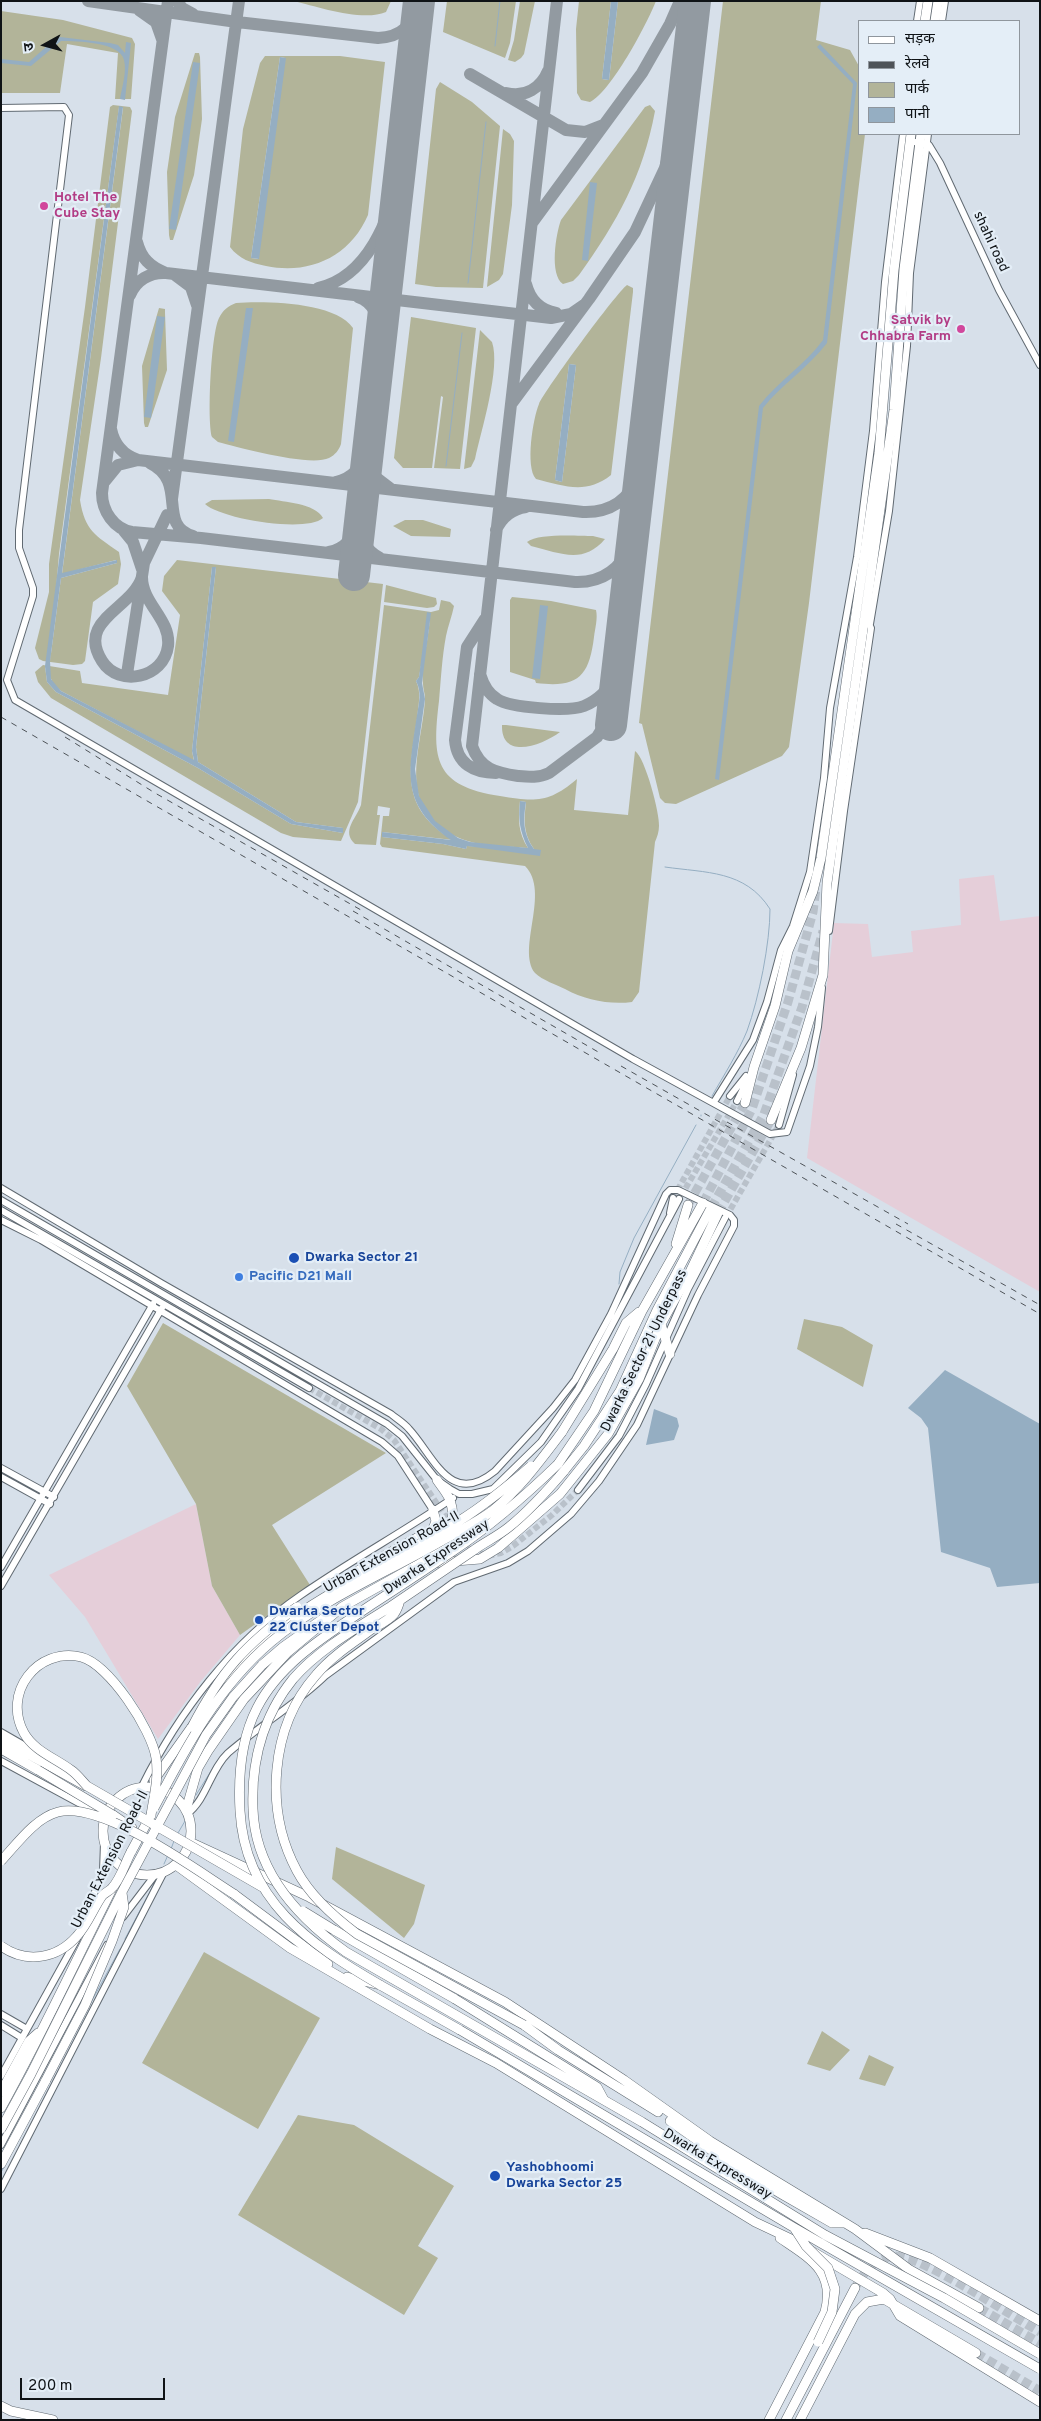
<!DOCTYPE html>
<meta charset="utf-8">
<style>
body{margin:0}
#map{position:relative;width:1041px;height:2421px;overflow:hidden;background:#d7e0ea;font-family:Overpass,"Noto Sans Devanagari",sans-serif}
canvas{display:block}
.frame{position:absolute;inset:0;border:2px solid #0f1316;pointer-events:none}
.legend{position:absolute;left:858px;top:20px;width:162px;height:115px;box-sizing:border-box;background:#e4eef7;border:1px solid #8f969d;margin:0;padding:6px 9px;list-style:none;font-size:15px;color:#0f1316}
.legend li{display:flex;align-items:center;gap:10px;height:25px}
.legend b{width:25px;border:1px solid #8f969d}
.north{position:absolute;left:20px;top:20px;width:50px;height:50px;-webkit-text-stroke:4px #e4eef7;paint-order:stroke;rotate:263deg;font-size:14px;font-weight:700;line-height:20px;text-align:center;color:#0f1316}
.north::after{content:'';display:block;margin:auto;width:18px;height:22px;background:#0f1316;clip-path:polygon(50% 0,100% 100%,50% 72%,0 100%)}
.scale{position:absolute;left:20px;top:2378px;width:145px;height:22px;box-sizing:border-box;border:2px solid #0f1316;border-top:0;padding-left:6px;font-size:15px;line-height:18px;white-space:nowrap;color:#0f1316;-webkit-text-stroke:4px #e4eef7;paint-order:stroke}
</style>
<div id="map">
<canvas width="1041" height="2421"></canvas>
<div class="frame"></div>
<ul class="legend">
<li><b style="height:6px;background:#fff"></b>सड़क</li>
<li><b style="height:6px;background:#4e5358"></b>रेलवे</li>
<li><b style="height:14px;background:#b2b499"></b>पार्क</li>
<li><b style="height:14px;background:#95aec2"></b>पानी</li>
</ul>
<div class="north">उ</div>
<div class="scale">200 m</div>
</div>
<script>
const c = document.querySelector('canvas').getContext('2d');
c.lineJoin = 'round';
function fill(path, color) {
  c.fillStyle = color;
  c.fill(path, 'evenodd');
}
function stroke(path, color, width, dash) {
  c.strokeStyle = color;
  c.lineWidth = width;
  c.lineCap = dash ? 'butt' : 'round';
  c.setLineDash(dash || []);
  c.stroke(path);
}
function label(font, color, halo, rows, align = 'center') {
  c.font = font + ' Overpass,sans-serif';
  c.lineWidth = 4.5;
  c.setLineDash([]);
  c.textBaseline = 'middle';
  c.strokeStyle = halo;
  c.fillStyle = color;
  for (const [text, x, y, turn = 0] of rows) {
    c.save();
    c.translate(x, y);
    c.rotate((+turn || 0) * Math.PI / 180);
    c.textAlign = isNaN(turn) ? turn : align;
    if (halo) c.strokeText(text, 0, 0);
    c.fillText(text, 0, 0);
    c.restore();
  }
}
fill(new Path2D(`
 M994,875L1000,921L1040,916V1292L807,1158L834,923L868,924L872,957L913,952L911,931L961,925L959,879Z
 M196,1504L212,1586L240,1635L201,1681L158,1739L85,1617L49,1575Z`), '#e5ced9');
fill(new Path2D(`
 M294,1H391L386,12C363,22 318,7 294,1Z
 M447,1H516L510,43L505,58L443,32Z
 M520,1H535L524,54L521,58L515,62L508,60L514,40Z
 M579,1H611L602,79L609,80L618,1H656C647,24 611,92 590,102L581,100L577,93L576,29Z
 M723,1H821L816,40L850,50L860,68V134H865L809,603L789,747L782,756L676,804L665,803L660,798L642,724L639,723Z
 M1,11L63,20L132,38L135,44L131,99H115L118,53L67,44L60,93H1Z
 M195,53H199L200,57L202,119L194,175L173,240H170L169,235L167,172L175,117Z
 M265,56H340L385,62L368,215C350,257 309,275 266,266C251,263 239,259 230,247L243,129L260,63ZM280,57L285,58L258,259L251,258Z
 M440,82L472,102L500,126L483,288L436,287L415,284L436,89Z
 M113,105L130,107L132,111L101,358L80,500C85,531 95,535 119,552L121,564L118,584L93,602L85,661L82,664L73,665L43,661L39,659L35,648L49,592V564L85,307L110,107ZM119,107L123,108L62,574L116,560L117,563L61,578L50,661L59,554Z
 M650,105L655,111C643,176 617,222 579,275L573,281L563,284C549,275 556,233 561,220L645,107Z
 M503,129L510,134L514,141L512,205L503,274L499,280L487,287Z
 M627,285L633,288V292L611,475C586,495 564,486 536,479C525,467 533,418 539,404C545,390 617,292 627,285ZM569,364L576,365L562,482L555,480Z
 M236,303C266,301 335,302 353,328L341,444C339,450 335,455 329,458C310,467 241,448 218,442L212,437C207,420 211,334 219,318C223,310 228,306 236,303Z
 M159,308L165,309V313L167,370L148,427H145L144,423L142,366Z
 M411,317L476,328L460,469L434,468L443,397L441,396L432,468H403L394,458Z
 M480,330L492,342C501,368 481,431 475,459L471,467L464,469Z
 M269,499C284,502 315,503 323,518C306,533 221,519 205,504L212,500Z
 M405,520H423L451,529L450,537L411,536L393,526Z
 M593,536L605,539C583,565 560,553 531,546L527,542C538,533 578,536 593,536Z
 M177,560L383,584L358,802L341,841L293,837L281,833L51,698L38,682L35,672L43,665L80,671L82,683L168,695L180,615L162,591L164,576ZM212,567H216L196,747L198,762L296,822L343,828V833L291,824L198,768L56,692L47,682L45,666L54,685L61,691L194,761L192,751Z
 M386,585L436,598L437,604L434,607L427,608L384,602Z
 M512,597L551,601L596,610C598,618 595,629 594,637C589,677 578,688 536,683L535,680L510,672V600Z
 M441,600L450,602L454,606C452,616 448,626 446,636C442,657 441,679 439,701C432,759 434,786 500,796C535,802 549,803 577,779L574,810L628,815L635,751C645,757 660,814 659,826C659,832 657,837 655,842L639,992L632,1002C610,1005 585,1000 565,989C557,985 542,980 535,973C516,949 551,892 525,866L382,847L380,844L383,816H389L390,808L378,806L377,815H380L376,845L355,844C341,831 356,819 361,805L384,605L431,612L439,610ZM430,613C430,634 421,665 423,684C423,689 425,693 425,699C422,750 394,808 457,837C478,847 506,846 528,848C518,833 518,819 520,801L526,802C524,820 523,833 534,849L467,846L466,849L443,844L382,837V832L453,840C400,808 409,772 417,719C418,706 422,693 416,681L419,677Z
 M502,725H506L560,732C543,745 501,761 502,725Z
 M804,1319L842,1327L873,1345L863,1387L797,1349Z
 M163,1323L386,1453L272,1525L310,1585L240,1635L212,1586L196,1504L127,1386Z
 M336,1847L425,1885L414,1924L404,1938L332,1879Z
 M204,1952L320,2018L258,2129L142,2063Z
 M822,2031L850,2050L830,2071L807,2064Z
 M869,2055L894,2067L885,2086L859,2079Z
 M298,2115L354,2125L454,2186L418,2246L438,2258L404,2315L238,2215Z`), '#b2b499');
fill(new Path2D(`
 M611,1H618L609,80L602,79Z
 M60,37L110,43L118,45L125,53L126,42L131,43L125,100L120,99C122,87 127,72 124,60C120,42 77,41 61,41L31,66L1,63V59L29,62L55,39Z
 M820,44L857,83L827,343C808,368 782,384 763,408L719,780L715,779L759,406C778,381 805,365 823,340L853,84L817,47Z
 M280,57L286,58L259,259L251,258Z
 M193,62L200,63L176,230L169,229Z
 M119,106L123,107L62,573L117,560V563L61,578L50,661L51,679L61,691L194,760L192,751L212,567H216L196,747L198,762L296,822L343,828V833L291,824L198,768L56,692L47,682L45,666Z
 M590,182L597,183L588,261L582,260Z
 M246,308H253L234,442L228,441Z
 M157,316L165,317L151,418L144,417Z
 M569,364L576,365L562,482L555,480Z
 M540,605L548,606L540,679L532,678Z
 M427,612L431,613L422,683L425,699L415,769L419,796L435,821L458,838L470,842L528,848C520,832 518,820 520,801L526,802C523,820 523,834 534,849L541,850L540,856L467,846L466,849L443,844L382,837V832L451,840C399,804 409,770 417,715C419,703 422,692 416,681L419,677Z
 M945,1370L1040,1424V1583L997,1587L990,1568L941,1552L928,1428L921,1418L908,1408Z
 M654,1409L677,1418L679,1426L674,1440L646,1445Z`), '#95aec2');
stroke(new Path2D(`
 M495,46L500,1
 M468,283L486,122
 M446,466L462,333
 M665,867C706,873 745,870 770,909C770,943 759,998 747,1031C738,1053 724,1075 712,1096
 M701,1116V1115
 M619,1284L620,1272L634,1238L696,1125
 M561,1518L569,1512
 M496,1564L509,1559
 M350,1654L424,1600
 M196,1795L216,1763
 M178,1833L185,1821
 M171,1849L174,1841
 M164,1864L168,1855
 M125,1939L156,1880
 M89,2006L120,1949
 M1,2172L5,2166`), '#95aec2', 1);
stroke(new Path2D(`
 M88,1L237,22L378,38C402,37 414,24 419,2
 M168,1L102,493C102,511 114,529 132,532L201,538L575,582C603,583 621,568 632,544
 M177,1L182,8L193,14
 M557,1L472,746C480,769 496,773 518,776C529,777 539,778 549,773L597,737L612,713
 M139,10L156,22L162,39
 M470,74L566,130L585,132L603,125
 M506,93C525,98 541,88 548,71
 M532,223L642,73L670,24L680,1
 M137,242C141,258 150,267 166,273L551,318L571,314L584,305
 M175,275L191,287L197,305
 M526,284C530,300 540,310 556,313
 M318,288C368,277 390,218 399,175
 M130,295C136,280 150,272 166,273
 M358,297C376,303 380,320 380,337
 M512,403L589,299L635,232L665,168L684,98
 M111,429C114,444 123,455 138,460L583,512C610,513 629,500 639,475
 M367,453L374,476L391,489
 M150,463C189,482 156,525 193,536
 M105,481L118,465L138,460
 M336,482C353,478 360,468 367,453
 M172,499L239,1
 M359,519C359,537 364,549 380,558
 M496,530C502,517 512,509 526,507
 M124,531L133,542L142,569
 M329,552C345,549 354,538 358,522
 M142,577C142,604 171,619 168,646C164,678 119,688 102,661C76,620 132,609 142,577Z
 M485,619L467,647L455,740C457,764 474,773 496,773
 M127,674L144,563L167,515
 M480,674C483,684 487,693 497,699C511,708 568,712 584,706C599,700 609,689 617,675`), '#929aa1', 12);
stroke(new Path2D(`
 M354,575L419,1
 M611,725L695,1`), '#929aa1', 32);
stroke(new Path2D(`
 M681,1196L737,1101
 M673,1198L730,1096
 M726,1217L779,1125
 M309,1388L381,1429L394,1440L462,1541L476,1551L488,1556L501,1553L513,1546L552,1515L578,1490`), '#b9c1ca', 6, [6, 3]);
stroke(new Path2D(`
 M896,220L907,134
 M886,322L887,287
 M901,372L904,332
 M864,525L877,427
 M881,540L889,489
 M854,597L859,561
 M703,1203L752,1109L788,1002L813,912L816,888
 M688,1205L745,1103
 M711,1208L764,1114L802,1007L823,931
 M718,1213L771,1120
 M855,2288C863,2273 876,2257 895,2256C923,2256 1011,2316 1040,2332
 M979,2308L1040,2343
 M976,2353L1040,2391`), '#b9c1ca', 9, [9, 4.5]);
const secondary = new Path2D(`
 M917,21L920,1
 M942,21L945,1
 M1,108L64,107L69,115L19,530V548L33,588V596L7,680L15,700L633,1059L770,1134L787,1132L810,1066L818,1027L822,988
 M910,141L929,145L940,163L999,290L1040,365
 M870,624L889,511L907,346L910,273L928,134
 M829,931L844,811L871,628L869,624L864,623
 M730,1096L746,1076
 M737,1101L749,1077
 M714,1102L753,1040L767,1002L781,950L793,926L810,872L824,778L830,708L857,557L873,431L885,282L903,134
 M779,1125L793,1075
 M1,1188L161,1283L391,1414C397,1419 404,1423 409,1429C434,1456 450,1508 495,1471L553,1408L575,1380L611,1314L666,1194L670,1190H678L730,1215L734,1220V1226L698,1295L637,1425L599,1481L571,1514L528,1551L508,1563L454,1582L325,1676C295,1705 259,1726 228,1753C210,1770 207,1799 187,1814
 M1,1200L387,1424L402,1436L437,1480L450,1489L459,1494H472L493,1489L541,1442L578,1389L679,1199
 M1,1210L309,1388
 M670,1213L673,1198
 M1,1220L41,1240L382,1442L398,1456L433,1510
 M1,1468L54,1497
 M1,1477L50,1504
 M578,1490L619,1436L646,1384L688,1289L725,1218
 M1,1567L153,1304
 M1,1586L162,1308
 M1,1732L41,1755
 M1,1761L99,1814
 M142,1786C179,1712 232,1642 301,1595C350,1561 403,1532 453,1498
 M123,1917L155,1875
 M83,1923L103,1871L104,1843
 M1,2014L27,2029
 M1,2025L22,2038
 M1,2076L77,1939
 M1,2145L107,1945
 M1,2189L164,1872`);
const highway = new Path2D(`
 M925,21L928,1
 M935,21L938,1
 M745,1103L754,1067L775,1006L788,951L813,891L821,858L879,453L894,270L911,134
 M771,1120L801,1048L823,975L827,883L888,453L894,410L904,269L921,134
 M676,1244L688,1205
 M661,1324L670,1354
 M562,1432L613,1349L626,1323L639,1312
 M558,1464L594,1411L642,1311L703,1203
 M564,1471L584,1446L620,1391L657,1310L711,1208
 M384,1556L433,1529L436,1521L433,1510
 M420,1563C440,1548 460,1529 450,1500C447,1493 441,1486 437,1480
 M262,1665L283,1647L324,1618
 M216,1692L244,1660L294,1617
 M1,1739L86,1786
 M1,1749L38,1770
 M154,1780L196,1721
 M103 1831a44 44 0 1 1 88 0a44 44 0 1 1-88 0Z
 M186,1810L198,1768L208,1751L244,1699L288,1652L342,1607L419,1564L480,1559L498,1548L560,1494L608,1434L639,1379L661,1324L690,1272L718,1213
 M113,1815L132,1828
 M190,1842L309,1897L505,2002L624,2080L710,2141L855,2229L910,2270L979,2308
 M131,1852L151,1815
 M176,1865L290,1948L430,2029L496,2063L755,2222L791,2239L883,2293L890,2299L900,2316L1040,2402
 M234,1894L328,1964
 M334,1930L455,1999
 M347,1977L380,1985L460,2030
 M524,2025L558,2050L658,2112
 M1,2092L29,2041L38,2033
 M1,2108C41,2036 75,1962 112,1889
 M670,2121L731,2164L783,2195L832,2223H843
 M1,2164L46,2080
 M865,2233L930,2258L1040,2321
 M1,2406L11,2411L53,2420
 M769,2420L825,2312C836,2271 809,2258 780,2238
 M786,2420L855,2288
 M800,2420L855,2314L867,2302L884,2299L976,2353`);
stroke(secondary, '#616a72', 8);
stroke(highway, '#616a72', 10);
stroke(secondary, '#fff', 6);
stroke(highway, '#fff', 9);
stroke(new Path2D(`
 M1,717L1040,1314
 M65,737L155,793L361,910
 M353,911L600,1053
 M621,1066L732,1129
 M727,1122L908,1224
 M896,1224L1040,1305`), '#4e5358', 1, [6, 6]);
const highwayBridge = new Path2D(`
 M564,1471C547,1491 529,1511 509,1527C498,1536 485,1542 474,1550C446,1569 418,1588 390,1607C357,1628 319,1649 293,1679C263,1716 251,1762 253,1809C255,1872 298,1918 346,1952L642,2122L825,2235L944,2298L1040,2354
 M347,1577L384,1556
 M400,1600C399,1604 397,1610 394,1614C389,1620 379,1625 372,1629C353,1643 332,1656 316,1675C270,1727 264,1810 297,1871C311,1897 334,1917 357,1934L524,2025
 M294,1617C346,1581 404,1554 459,1521C485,1505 508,1486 531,1466
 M192,1727C221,1671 246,1644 297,1607
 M38,1770L113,1815
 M154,1808C186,1747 218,1687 271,1642C322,1599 386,1573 443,1540C460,1531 477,1522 492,1511C520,1489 540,1461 562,1432
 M151,1815C154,1796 159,1777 156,1758C152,1730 109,1664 81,1657C37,1647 2,1693 24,1733C34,1751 55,1758 71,1770C77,1774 82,1781 87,1786L264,1888
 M1,1861C17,1844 35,1818 58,1812C103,1801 196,1870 234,1894
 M303,1911L334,1930
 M1,1946C26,1964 57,1959 77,1936C88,1924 93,1909 102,1896C104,1893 108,1892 111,1889C120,1881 125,1863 131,1852
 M380,1985C309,1944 245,1900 240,1811C238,1776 241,1739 257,1708C281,1661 330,1633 371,1605C399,1587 426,1569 453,1551C492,1525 525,1496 558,1464
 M455,1999L597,2087L604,2100
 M460,2030L793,2227L1040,2369
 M46,2080L85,2005L112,1941L124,1907L122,1893
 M1,2129L31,2074L122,1892L206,1735L233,1697L262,1665
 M795,2229L806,2246L828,2268L835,2289L832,2312L818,2342`);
stroke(highwayBridge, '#616a72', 10, []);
stroke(highwayBridge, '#fff', 9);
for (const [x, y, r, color] of [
 [44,206,5,"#d1479c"],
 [961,329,5,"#d1479c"],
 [294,1258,6,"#1a4fb4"],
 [239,1277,5,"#3f7fe0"],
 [259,1620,5,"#1a4fb4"],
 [495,2176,6,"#1a4fb4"]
]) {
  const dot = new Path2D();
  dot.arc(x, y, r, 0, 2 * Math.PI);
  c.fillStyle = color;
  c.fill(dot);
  stroke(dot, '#e4eef7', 2);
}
label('bold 14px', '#b23c85', '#e4eef7', [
 ["Hotel The",54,198],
 ["Cube Stay",54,214],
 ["Satvik by",951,321,"right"],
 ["Chhabra Farm",951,337,"right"]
], 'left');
label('14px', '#0f1316', '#e4eef7', [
 ["shahi road",990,242,65],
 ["Dwarka Sector 21 Underpass",645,1351,-64],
 ["Urban Extension Road-II",392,1553,-29],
 ["Dwarka Expressway",437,1558,-34],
 ["Urban Extension Road-II",111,1860,-63],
 ["Dwarka Expressway",717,2165,31]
]);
label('bold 14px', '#164399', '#e4eef7', [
 ["Dwarka Sector 21",305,1258],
 ["Dwarka Sector",269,1612],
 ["22 Cluster Depot",269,1628],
 ["Yashobhoomi",506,2168],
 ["Dwarka Sector 25",506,2184]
], 'left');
label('bold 14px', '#366cbe', '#e4eef7', [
 ["Pacific D21 Mall",249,1277]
], 'left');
</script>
